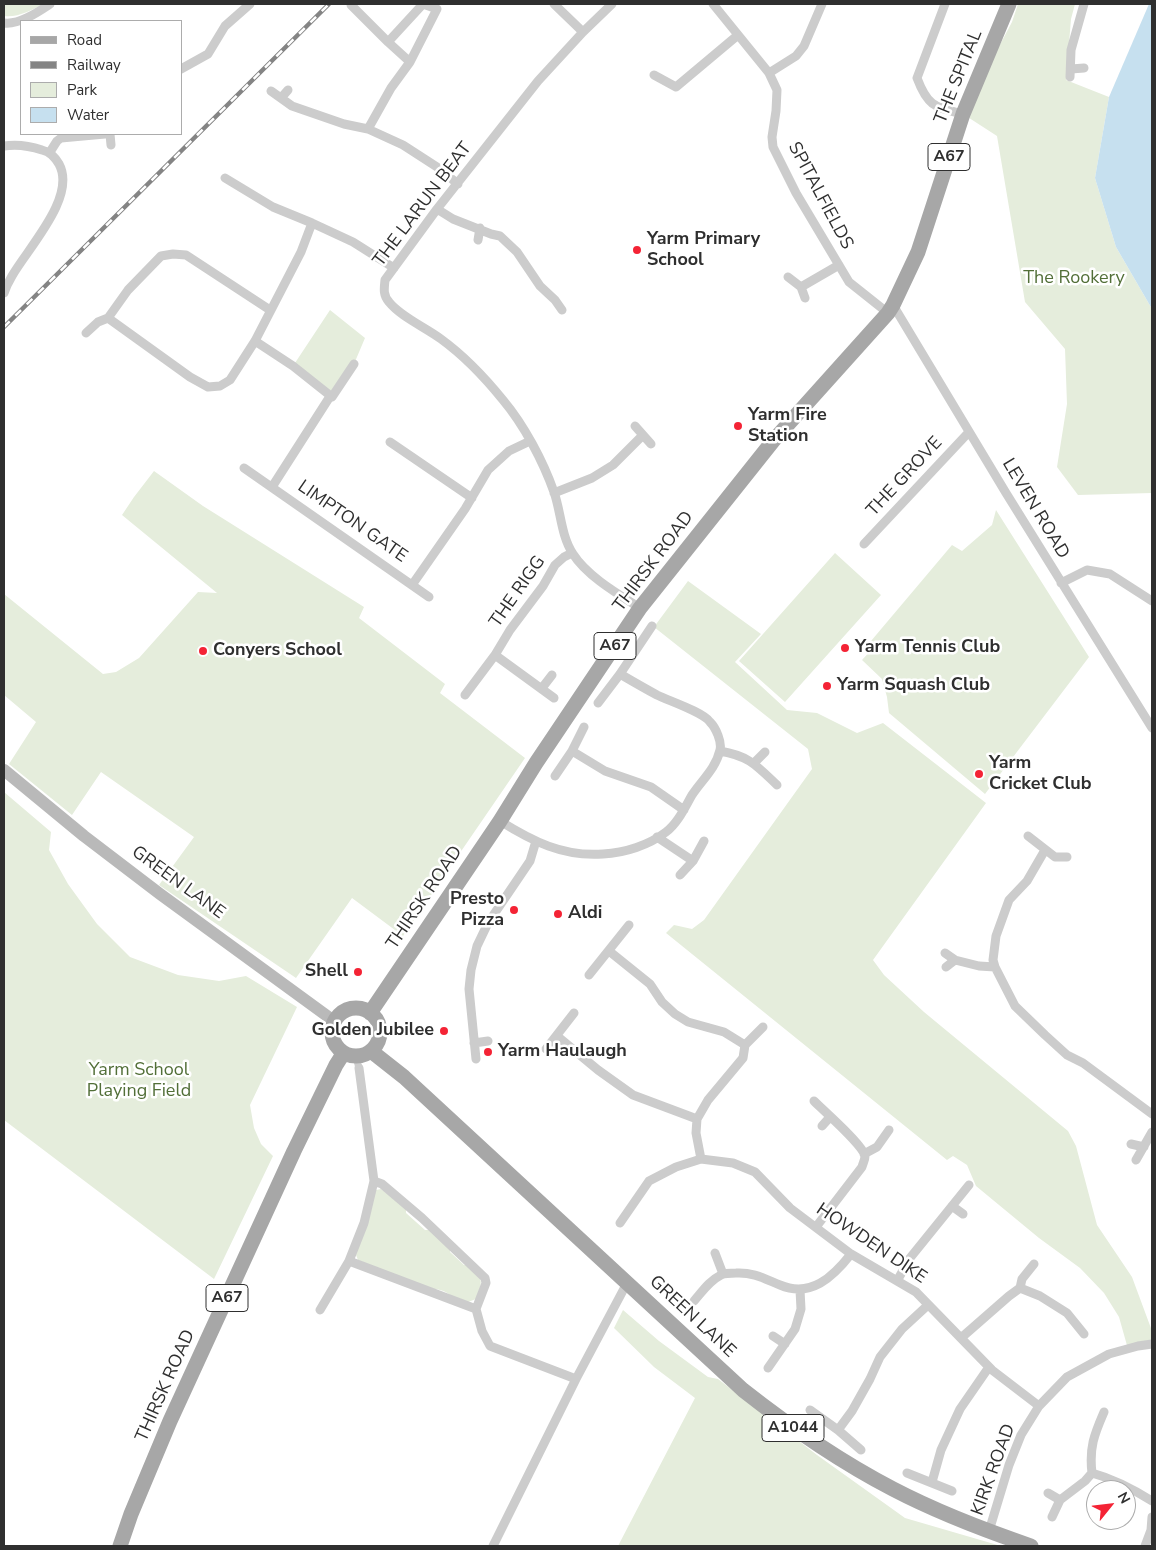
<!DOCTYPE html>
<style>
body{margin:0}
#map{position:relative;width:1156px;height:1550px;overflow:hidden;background:#fff;font-family:"Nunito Sans",sans-serif}
canvas{display:block}
.frame{position:absolute;inset:0;border:5px solid #2f2f2f;pointer-events:none}
.legend{position:absolute;left:20px;top:20px;width:162px;height:115px;box-sizing:border-box;background:#fff;border:1px solid #acacac;margin:0;padding:6px 9px;list-style:none;font-size:15px;color:#2f2f2f}
.legend li{display:flex;align-items:center;gap:10px;height:25px}
.legend b{width:25px;border:1px solid #acacac}
.north{position:absolute;left:1086px;top:1480px;width:50px;height:50px;box-sizing:border-box;background:#fff;border:1px solid #acacac;border-radius:50%;rotate:61deg;font-size:14px;font-weight:700;line-height:20px;text-align:center;color:#2f2f2f}
.north::after{content:'';display:block;margin:auto;width:18px;height:22px;background:#f42335;clip-path:polygon(50% 0,100% 100%,50% 72%,0 100%)}
</style>
<div id="map">
<canvas width="1156" height="1550"></canvas>
<div class="frame"></div>
<ul class="legend">
<li><b style="height:6px;background:#a7a7a7"></b>Road</li>
<li><b style="height:6px;background:#848484"></b>Railway</li>
<li><b style="height:14px;background:#e5eddc"></b>Park</li>
<li><b style="height:14px;background:#c6e0ef"></b>Water</li>
</ul>
<div class="north">N</div>
</div>
<script>
const c = document.querySelector('canvas').getContext('2d');
c.lineJoin = 'round';
function fill(path, color) {
  c.fillStyle = color;
  c.fill(path, 'evenodd');
}
function stroke(path, color, width, dash) {
  c.strokeStyle = color;
  c.lineWidth = width;
  c.lineCap = dash ? 'butt' : 'round';
  c.setLineDash(dash || []);
  c.stroke(path);
}
function label(font, color, halo, rows, align = 'center') {
  c.font = font + ' "Nunito Sans",sans-serif';
  c.lineWidth = 5;
  c.setLineDash([]);
  c.textBaseline = 'middle';
  c.strokeStyle = halo;
  c.fillStyle = color;
  for (const [text, x, y, turn = 0] of rows) {
    c.save();
    c.translate(x, y);
    c.rotate((+turn || 0) * Math.PI / 180);
    c.textAlign = isNaN(turn) ? turn : align;
    if (halo) c.strokeText(text, 0, 0);
    c.fillText(text, 0, 0);
    c.restore();
  }
}
fill(new Path2D(`
 M4,4H43C32,10 17,18 4,16Z
 M1018,4H1075L1071,19L1066,80L1109,97L1095,178L1116,247L1152,309V493L1078,495L1057,467L1067,404L1065,349L1025,302L997,136L963,114L1012,22Z
 M330,310L365,338L354,364L332,397L293,366Z
 M154,471L203,506L364,607L359,618L445,684L440,693L525,758L403,936L352,898L296,978L159,885L194,837L101,772L72,815L9,764L36,722L4,695V594L103,674L116,672L139,658L198,592L217,593L122,515L134,497Z
 M996,510L1089,657L985,794L889,713L887,697L882,679L862,660L873,648L871,641L952,545L962,551L992,525Z
 M835,553L881,595L785,702L739,661Z
 M688,581L761,634L735,662L787,710L817,713L857,733L883,723L986,803L873,960L884,975L924,1012L1068,1131L1076,1146L1097,1225L1132,1277L1152,1331V1345L1128,1349L1119,1317L1104,1293L1080,1268L1039,1238L976,1186L967,1165L953,1156L947,1160L666,933L674,925L692,929L704,920L812,769L808,749L654,627Z
 M4,792L51,832L49,850L68,884L97,924L130,957L178,975L219,981L246,976L297,1007L250,1105L254,1128L261,1144L273,1156L214,1279L4,1120Z
 M381,1189L406,1208V1213L425,1230H429L450,1248V1252L464,1265H468C484,1281 483,1279 476,1299L468,1302L453,1298C449,1292 437,1288 430,1289L358,1260L356,1255L376,1190Z
 M623,1310L659,1341L708,1377L718,1379L817,1455L905,1518L1001,1546H618L695,1398L654,1367L614,1328Z`), '#e5eddc');
fill(new Path2D(`
 M1149,4H1152V309L1116,247L1095,178L1109,97Z`), '#c6e0ef');
stroke(new Path2D(`
 M356,1057L359,1068`), '#ccc', 7);
stroke(new Path2D(`
 M554,4L583,32
 M612,4L583,32L538,81L437,209L385,280C384,289 383,295 389,302C401,317 425,327 441,339C463,355 486,379 503,400C524,425 543,461 554,492C561,512 561,536 573,554C587,576 618,594 640,608
 M713,4L769,73L777,90L776,111L772,137L773,147L796,193L849,282L888,313
 M945,4L917,78C928,107 935,107 963,114
 M351,5L388,42
 M4,23C19,25 38,12 50,4
 M410,62L388,42L423,4
 M181,69L208,54L225,26L250,4
 M1071,69L1084,68
 M769,73L796,56L804,46L822,4
 M654,75L676,87L738,35
 M1070,77L1071,50L1084,4
 M271,91L292,106L344,124L368,129L403,145L437,167L458,184
 M281,98L288,90
 M368,129L391,88L410,62L437,9L423,4
 M110,134L111,145
 M4,146C16,144 30,146 42,150C50,152 54,156 59,164C77,197 28,248 12,276C9,281 6,287 4,293
 M50,152L57,141L61,138L105,134
 M225,178L273,207L312,223L353,242L394,268
 M437,209L453,219L491,234L500,236L517,252L540,286L555,300L562,310
 M478,240L480,228
 M788,277L801,287L805,298
 M801,287L839,265
 M893,305L1006,493L1152,728
 M108,318L190,377L208,387L220,386L230,380L255,341L301,252L312,223
 M86,333L98,322L108,318L128,290L161,256L173,254L186,255L270,310
 M255,341L293,366L332,397
 M635,426L651,444
 M390,442L472,498
 M244,468L429,597
 M272,487L329,398L332,397L354,364
 M554,493L592,478L613,465L643,435
 M864,544L969,432
 M1061,583L1087,570L1110,574L1152,601
 M412,585L465,509L488,470L509,451L530,441
 M495,655L554,698
 M542,688L552,675
 M465,695L495,655L510,630L543,586L555,565L564,557L572,553
 M598,703L620,674L652,626
 M572,751L605,771L651,787L684,810
 M720,751C749,756 756,765 777,785
 M754,763L765,752
 M555,776L572,751L584,727
 M500,821C532,841 563,857 603,854C625,853 649,845 666,832C678,823 685,807 692,795C702,780 716,768 720,750C722,742 716,728 710,722C703,712 669,701 657,695C644,688 632,681 620,674
 M1028,836L1055,857H1067
 M657,837L693,861
 M1045,850L1027,881L1009,900L996,936L993,960L995,967L1015,1006L1045,1035L1067,1055L1083,1063L1152,1114
 M680,875L693,861L704,841
 M609,951L650,984L662,1002L675,1014L688,1022L724,1032L745,1045L743,1058L708,1100L697,1119L696,1133L701,1159
 M945,953L955,960L946,967
 M955,960L979,966L995,967
 M589,975L629,925
 M557,1036L598,1070L633,1095L697,1119
 M474,1043L488,1041
 M745,1045L763,1027
 M546,1049L574,1013
 M476,1059L469,989L471,970L477,946L488,923L530,861L536,841
 M359,1068L374,1181
 M814,1101C824,1111 863,1145 865,1156C865,1160 863,1163 862,1167L816,1227
 M822,1126L830,1117
 M1131,1144L1144,1147
 M864,1154L877,1147L889,1130
 M1136,1160L1152,1132
 M952,1206L963,1214
 M620,1223L649,1181L676,1167L701,1159L733,1163L755,1172L790,1208L851,1254L916,1292L992,1370L1039,1406
 M715,1253L723,1274
 M897,1281L910,1258L969,1185
 M1020,1288L1022,1279L1034,1264
 M694,1301C702,1292 709,1281 721,1275C725,1273 731,1273 736,1273C753,1272 765,1279 780,1285C811,1298 833,1277 851,1254
 M476,1309L349,1261L364,1223L374,1181L382,1184L422,1218L485,1278L486,1283L476,1309L482,1331L490,1346L576,1379
 M320,1310L349,1261
 M773,1336L785,1344
 M961,1338L1009,1296L1020,1288L1040,1296L1067,1313L1084,1334
 M768,1368L795,1329L801,1309L800,1290
 M810,1410L838,1430L852,1411L870,1379L880,1357L902,1329L928,1305
 M838,1430L861,1450
 M907,1473L952,1491
 M1092,1473C1089,1448 1094,1435 1104,1412
 M932,1482L941,1450L960,1409L989,1367
 M1048,1493L1060,1500
 M1052,1517L1060,1500L1085,1481L1092,1473C1114,1479 1133,1489 1152,1501
 M989,1531L1009,1465L1021,1435L1039,1406L1067,1377L1109,1354L1138,1346L1152,1344
 M493,1546L576,1379L627,1283
 M1145,1546L1151,1530L1152,1517`), '#ccc', 9);
stroke(new Path2D(`
 M4,770L84,836L160,894L334,1021`), '#b9b9b9', 12);
stroke(new Path2D(`
 M332 1032a24 24 0 1 1 48 0a24 24 0 1 1-48 0Z
 M370,1013L500,821L536,763L640,608L773,441L888,313L893,305L918,252L963,114L1009,4
 M371,1051L404,1077L743,1390C790,1427 839,1461 893,1489C937,1512 984,1530 1031,1546
 M120,1546L131,1514L170,1421L294,1151L336,1065L343,1054`), '#a7a7a7', 15);
const rail = new Path2D(`
 M4,327L329,4`);
stroke(rail, '#848484', 4.5);
stroke(rail, '#fff', 2.5, [8]);
for (const [x, y, r, color] of [
 [637,250,5,"#f42335"],
 [738,426,5,"#f42335"],
 [845,648,5,"#f42335"],
 [203,651,5,"#f42335"],
 [827,686,5,"#f42335"],
 [979,774,5,"#f42335"],
 [514,910,5,"#f42335"],
 [558,914,5,"#f42335"],
 [358,972,5,"#f42335"],
 [444,1031,5,"#f42335"],
 [488,1052,5,"#f42335"]
]) {
  const dot = new Path2D();
  dot.arc(x, y, r, 0, 2 * Math.PI);
  c.fillStyle = color;
  c.fill(dot);
  stroke(dot, '#fff', 2);
}
for (const [x, y, w] of [
 [949,157,42],
 [615,646,42],
 [227,1298,42],
 [793,1428,62]
]) {
  const box = new Path2D();
  box.roundRect(x - w / 2, y - 13.5, w, 27, 4);
  c.fillStyle = '#fff';
  c.fill(box);
  stroke(box, '#2f2f2f', 1);
}
label('bold 16px', '#2f2f2f', null, [
 ["A67",949,157],
 ["A67",615,646],
 ["A67",227,1298],
 ["A1044",793,1428]
]);
label('18px', '#2f2f2f', '#fff', [
 ["THE SPITAL",959,77,-68],
 ["SPITALFIELDS",820,196,62],
 ["THE LARUN BEAT",423,205,-53],
 ["THE GROVE",905,477,-47],
 ["LEVEN ROAD",1035,509,59],
 ["LIMPTON GATE",352,522,35],
 ["THIRSK ROAD",654,562,-53],
 ["THE RIGG",518,592,-55],
 ["GREEN LANE",178,883,36],
 ["THIRSK ROAD",425,898,-56],
 ["HOWDEN DIKE",871,1244,34],
 ["GREEN LANE",692,1317,43],
 ["THIRSK ROAD",166,1386,-66],
 ["KIRK ROAD",994,1470,-70]
]);
label('bold 18px', '#2f2f2f', '#fff', [
 ["Yarm Primary",647,240],
 ["School",647,261],
 ["Yarm Fire",748,416],
 ["Station",748,437],
 ["Yarm Tennis Club",855,648],
 ["Conyers School",213,651],
 ["Yarm Squash Club",837,686],
 ["Yarm",989,764],
 ["Cricket Club",989,785],
 ["Presto",504,900,"right"],
 ["Pizza",504,921,"right"],
 ["Aldi",568,914],
 ["Shell",348,972,"right"],
 ["Golden Jubilee",434,1031,"right"],
 ["Yarm Haulaugh",498,1052]
], 'left');
label('18px', '#526f38', '#fff', [
 ["The Rookery",1074,279],
 ["Yarm School",139,1071],
 ["Playing Field",139,1092]
]);
</script>
